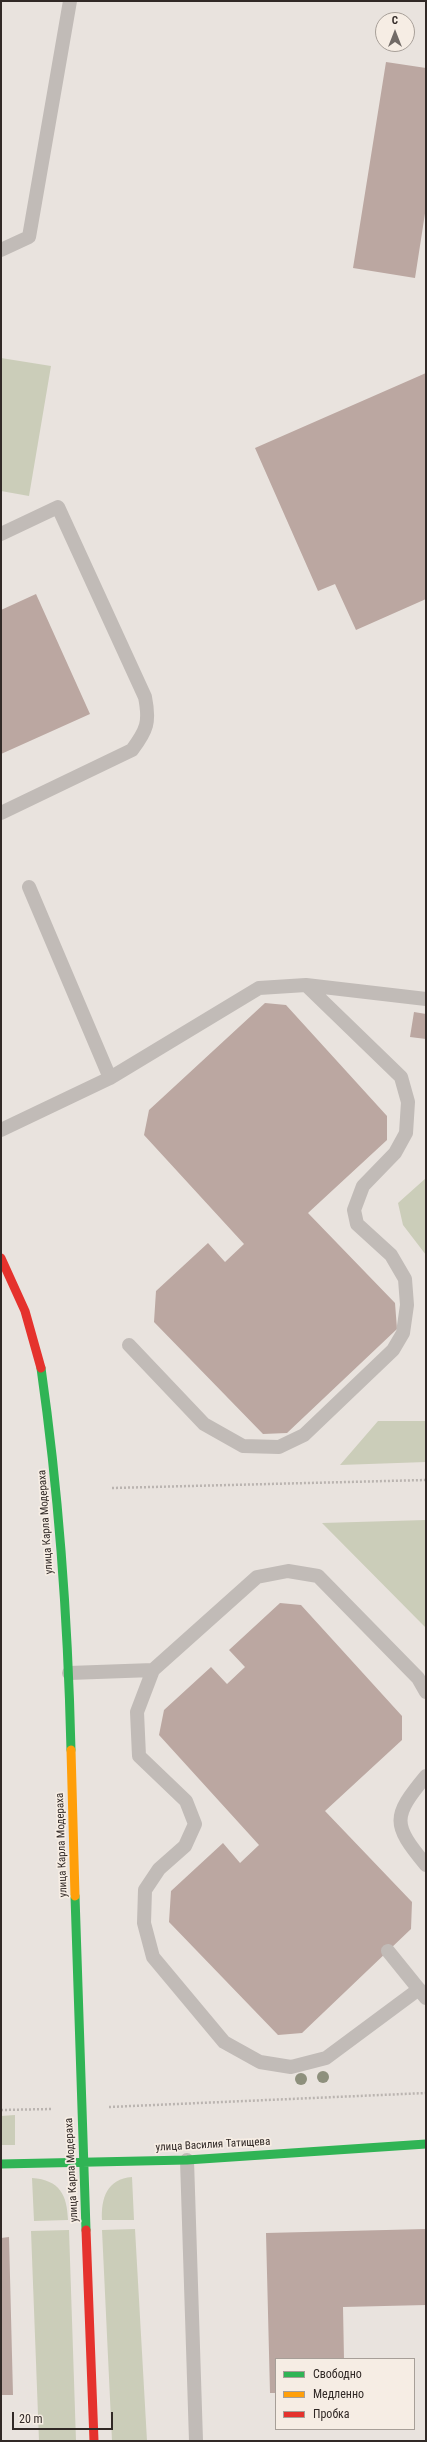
<!DOCTYPE html>
<meta charset="utf-8">
<style>
body{margin:0}
#map{position:relative;width:427px;height:2442px;overflow:hidden;background:#e9e3de;font-family:"Roboto Condensed",sans-serif}
canvas{display:block}
.frame{position:absolute;inset:0;border:2px solid #312926;pointer-events:none}
.legend{position:absolute;left:275px;top:2358px;width:140px;height:72px;box-sizing:border-box;background:#f6ede4;border:1px solid #a79f98;margin:0;padding:5px 7px;list-style:none;font-size:12px;color:#312926}
.legend li{display:flex;align-items:center;gap:8px;height:20px}
.legend b{width:20px;border:1px solid #a79f98}
.north{position:absolute;left:375px;top:12px;width:40px;height:40px;box-sizing:border-box;background:#f6ede4;border:1px solid #a79f98;border-radius:50%;rotate:0deg;font-size:11px;font-weight:700;line-height:16px;text-align:center;color:#312926}
.north::after{content:'';display:block;margin:auto;width:14px;height:18px;background:#716a66;clip-path:polygon(50% 0,100% 100%,50% 72%,0 100%)}
.scale{position:absolute;left:12px;top:2412px;width:101px;height:18px;box-sizing:border-box;border:2px solid #312926;border-top:0;padding-left:5px;font-size:12px;line-height:14px;white-space:nowrap;color:#312926;-webkit-text-stroke:3px #f6ede4;paint-order:stroke}
</style>
<div id="map">
<canvas width="427" height="2442"></canvas>
<div class="frame"></div>
<ul class="legend">
<li><b style="height:5px;background:#30b455"></b>Свободно</li>
<li><b style="height:5px;background:#ff9f0a"></b>Медленно</li>
<li><b style="height:5px;background:#e5322d"></b>Пробка</li>
</ul>
<div class="north">С</div>
<div class="scale">20 m</div>
</div>
<script>
const c = document.querySelector('canvas').getContext('2d');
c.lineJoin = 'round';
function fill(path, color) {
  c.fillStyle = color;
  c.fill(path, 'evenodd');
}
function stroke(path, color, width, dash) {
  c.strokeStyle = color;
  c.lineWidth = width;
  c.lineCap = dash ? 'butt' : 'round';
  c.setLineDash(dash || []);
  c.stroke(path);
}
function label(font, color, halo, rows, align = 'center') {
  c.font = font + ' "Roboto Condensed",sans-serif';
  c.lineWidth = 3.5;
  c.setLineDash([]);
  c.textBaseline = 'middle';
  c.strokeStyle = halo;
  c.fillStyle = color;
  for (const [text, x, y, turn = 0] of rows) {
    c.save();
    c.translate(x, y);
    c.rotate((+turn || 0) * Math.PI / 180);
    c.textAlign = isNaN(turn) ? turn : align;
    if (halo) c.strokeText(text, 0, 0);
    c.fillText(text, 0, 0);
    c.restore();
  }
}
fill(new Path2D(`
 M1,358L51,366L29,496L1,491Z
 M426,1178V1255L403,1225L398,1203Z
 M378,1421H426V1462L340,1465Z
 M426,1520V1628L322,1523Z
 M15,2115V2145H1V2116Z
 M132,2177L134,2220H102C101,2198 107,2179 132,2177Z
 M32,2178C60,2180 67,2195 68,2220L34,2221Z
 M135,2229L147,2441H112L102,2230Z
 M69,2230L76,2441H39L31,2231Z`), '#cbcdb9');
fill(new Path2D(`
 M386,62L426,68V207L415,278L353,268Z
 M426,373V599L356,630L335,584L318,591L255,448Z
 M36,594L90,714L1,754V610Z
 M265,1003L286,1005L387,1116V1140L308,1213L395,1303L397,1329L287,1433L263,1434L154,1322L156,1291L208,1243L225,1262L244,1244L144,1135L149,1110Z
 M414,1012L426,1014V1039L410,1037Z
 M280,1603L301,1605L402,1716V1740L325,1811L412,1902L411,1929L302,2033L278,2035L169,1922L171,1891L223,1843L240,1863L259,1845L159,1735L164,1710L211,1667L227,1684L245,1667L229,1650Z
 M426,2229V2305L343,2307L344,2359H276V2393H270L266,2233Z
 M9,2237L13,2395H1V2238Z`), '#bba7a1');
stroke(new Path2D(`
 M112,1488L426,1480
 M109,2107L426,2093
 M1,2110L52,2109`), '#bab4b0', 2.5, [2, 2]);
stroke(new Path2D(`
 M1,250L29,237L70,1
 M1,534L58,507L145,697C150,722 147,730 132,750L1,813
 M29,887L110,1078
 M306,985L426,999
 M1,1130L110,1078L259,988L306,985L401,1077L408,1102L406,1133L395,1153L363,1186L354,1210L357,1224L391,1255L405,1279L407,1305L403,1333L393,1350L304,1435L279,1447L243,1446L204,1424L129,1345
 M153,1670L137,1712L139,1756L186,1801L195,1824L185,1846L159,1869L145,1890L144,1923L153,1957L224,2042L260,2062L291,2067L326,2058L419,1989
 M69,1673L153,1670L257,1577L288,1571L318,1576L418,1678L426,1692
 M426,1776C392,1817 392,1824 426,1865
 M388,1951L426,1998
 M187,2160L196,2441`), '#c1bbb7', 14);
stroke(new Path2D(`
 M41,1368C59,1494 68,1623 71,1750
 M75,1896L86,2230
 M1,2164L187,2160L426,2144`), '#30b455', 9);
stroke(new Path2D(`
 M71,1750L75,1896`), '#ff9f0a', 9);
stroke(new Path2D(`
 M1,1258L25,1311L41,1368
 M86,2230L94,2441`), '#e5322d', 9);
c.fillStyle = '#8e907d';
for (const [x, y] of [
 [323,2077],
 [301,2079]
]) {
  c.beginPath();
  c.arc(x, y, 6, 0, 2 * Math.PI);
  c.fill();
}
label('11px', '#312926', '#f6ede4', [
 ["улица Карла Модераха",46,1522,-94],
 ["улица Карла Модераха",62,1845,-92],
 ["улица Василия Татищева",213,2145,-3],
 ["улица Карла Модераха",72,2170,-93]
]);
</script>
